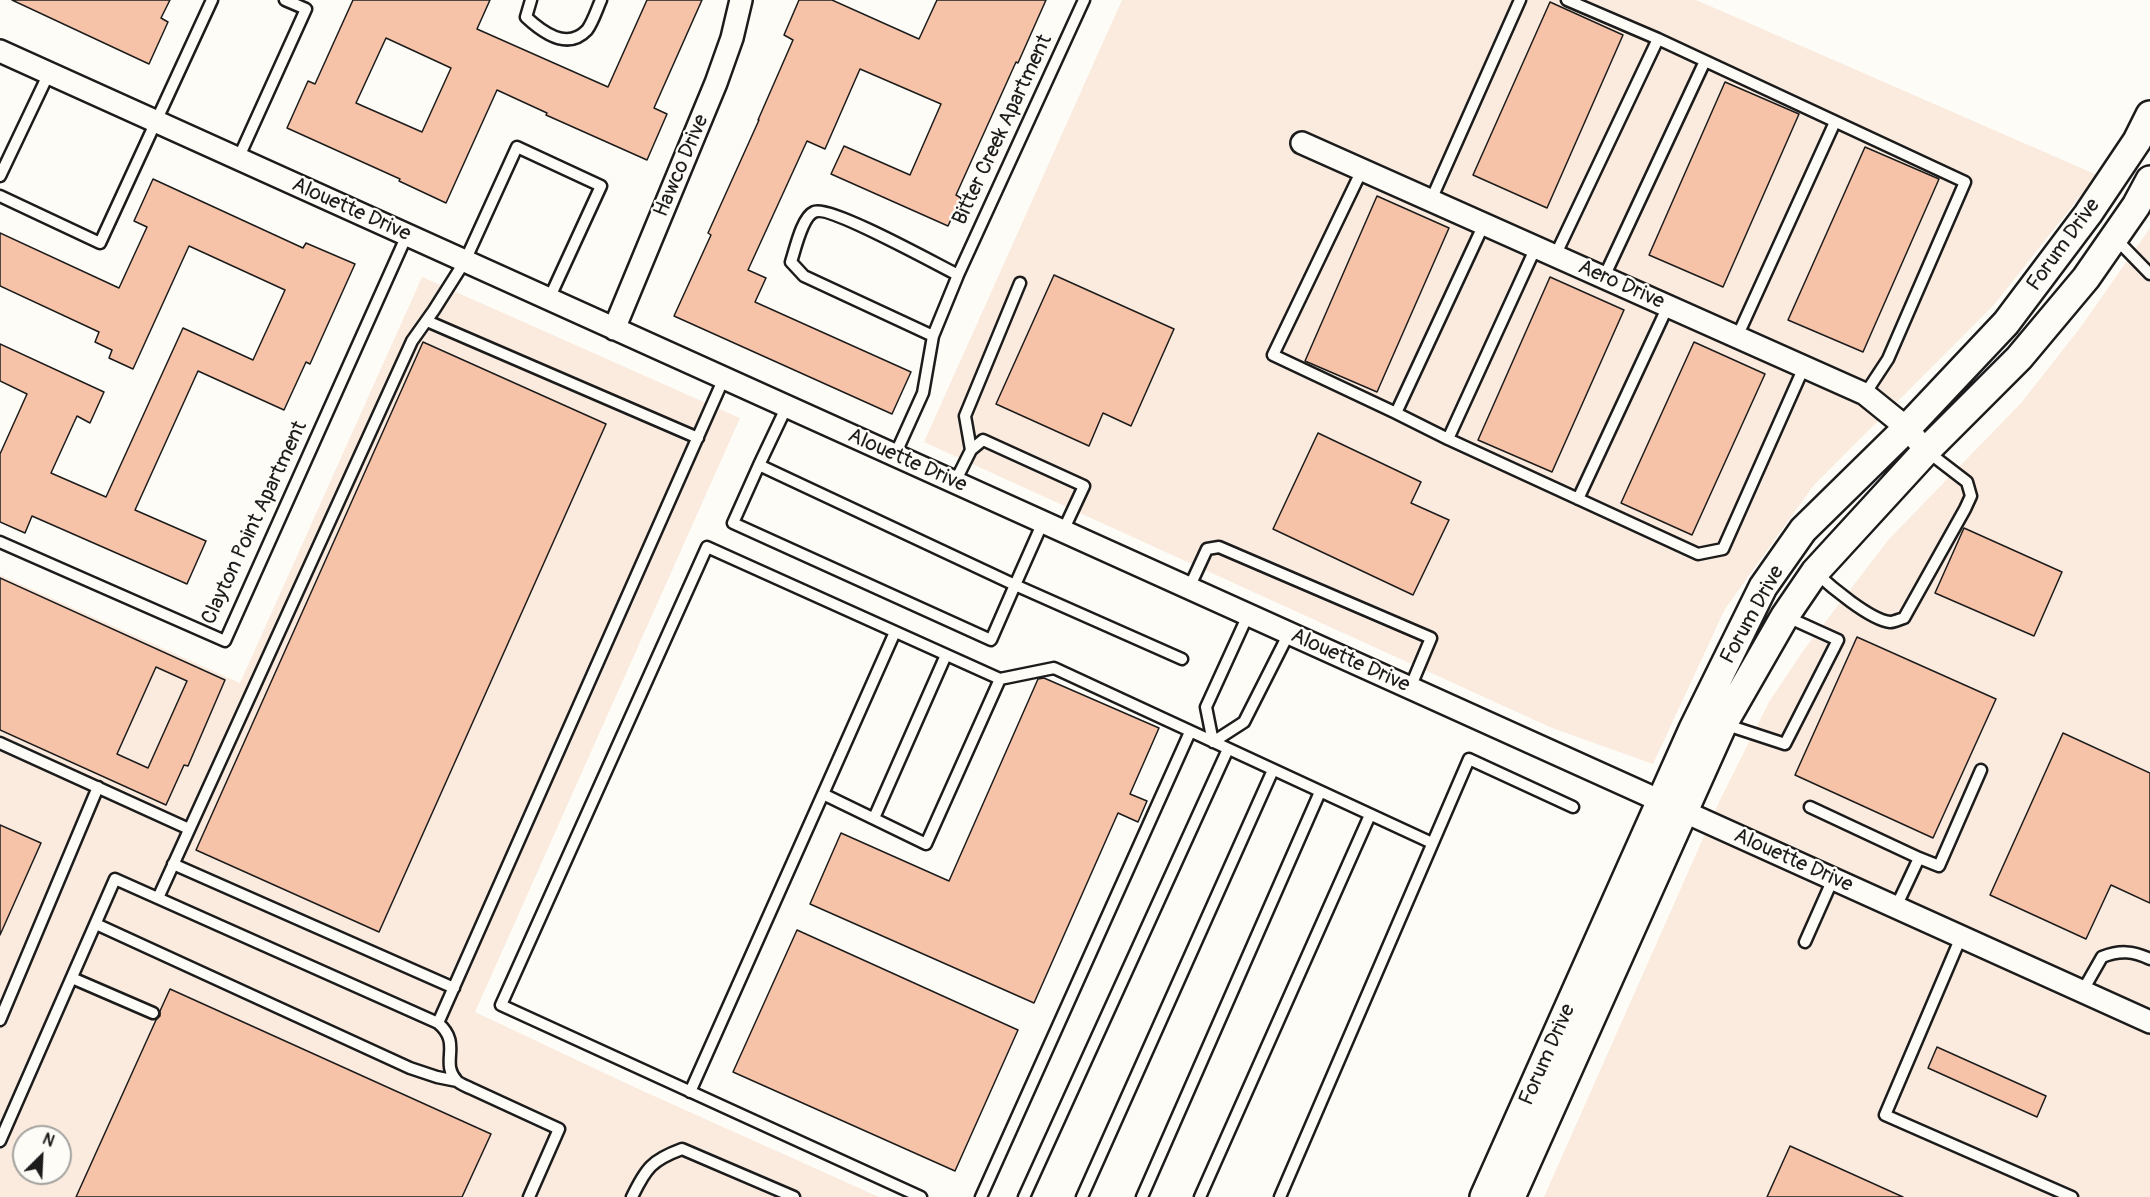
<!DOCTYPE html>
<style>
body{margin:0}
#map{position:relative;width:2150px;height:1197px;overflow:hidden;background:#fdfcf7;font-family:Pangolin,sans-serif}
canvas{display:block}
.north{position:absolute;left:12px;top:1125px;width:60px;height:60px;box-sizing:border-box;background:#fdfcf7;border:2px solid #a3a29f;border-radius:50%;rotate:24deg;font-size:16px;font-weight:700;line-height:24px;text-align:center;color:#1c1c1c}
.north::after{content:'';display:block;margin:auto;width:21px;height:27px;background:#1c1c1c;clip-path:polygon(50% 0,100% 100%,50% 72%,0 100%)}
</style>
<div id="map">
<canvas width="2150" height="1197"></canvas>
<div class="north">N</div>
</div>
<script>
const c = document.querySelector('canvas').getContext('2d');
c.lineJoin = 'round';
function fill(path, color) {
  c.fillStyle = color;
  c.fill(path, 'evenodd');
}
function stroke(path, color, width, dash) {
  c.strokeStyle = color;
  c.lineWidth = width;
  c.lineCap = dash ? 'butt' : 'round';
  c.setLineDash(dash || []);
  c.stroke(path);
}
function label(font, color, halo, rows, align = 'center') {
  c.font = font + ' Pangolin,sans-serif';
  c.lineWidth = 4.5;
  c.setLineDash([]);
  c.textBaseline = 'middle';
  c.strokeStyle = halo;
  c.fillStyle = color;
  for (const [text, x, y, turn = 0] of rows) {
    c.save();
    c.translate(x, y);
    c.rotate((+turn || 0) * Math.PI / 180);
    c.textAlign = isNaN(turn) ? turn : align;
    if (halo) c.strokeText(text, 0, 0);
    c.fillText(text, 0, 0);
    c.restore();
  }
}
fill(new Path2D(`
 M1122,0H1696L2097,175L1993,306L1814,485L1725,609L1653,764L1552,728L924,442Z
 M2150,228V1197H1544L1720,800L1769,702L1803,651L1889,539L2021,403L2080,328Z
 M422,277L740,418L475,1012L634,1087L879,1197H0V575L240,683ZM24,1137H60V1173H24Z`), '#fbebdf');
const building = new Path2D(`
 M12,0H170L161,18L168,22L149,64Z
 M353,0H490L477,29L608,87L647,0H702L654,108L667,114L647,160L546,115L547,113L497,90L446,203L399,181L400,179L287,128L308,81L315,84ZM386,38L451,68L422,132L356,103Z
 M799,0H832L919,39L937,0H1046L1018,63L1016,62L956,195L961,198L948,226L831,174L844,146L910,175L941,104L860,69L825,149L807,141L748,270L766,278L755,302L911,372L892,414L674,316L711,235L708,233L759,120H758L793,40L784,35Z
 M1550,2L1623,35L1547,208L1473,175Z
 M1725,82L1799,114L1723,287L1649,255Z
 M1865,147L1939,179L1863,352L1788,320Z
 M153,179L303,248L306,243L355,264L310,364L306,362L284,410L198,371L135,510L206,541L187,584L32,516L25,533L0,522V454L27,394L0,381V344L104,392L90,423L77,416L51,473L106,497L183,328L253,360L285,290L189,246L133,369L109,358L112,350L95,342L99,332L0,286V233L119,288L147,227L134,221Z
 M1377,196L1449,228L1377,392L1305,361Z
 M1054,275L1174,329L1131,426L1103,413L1089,446L996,404Z
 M1550,277L1624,310L1552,472L1478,440Z
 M423,342L606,424L379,932L196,850Z
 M1694,342L1765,374L1692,535L1621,503Z
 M1318,433L1421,482L1411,503L1449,520L1413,595L1273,529Z
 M1964,528L2062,572L2034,636L1935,593Z
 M0,578L225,680L188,766L184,765L166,805L0,730ZM156,667L187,681L148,768L117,754Z
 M1857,637L1996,699L1933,838L1795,775Z
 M1044,678L1159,728L1130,794L1147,801L1138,822L1118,813L1034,1003L810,904L841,833L949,881L1038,679Z
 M2063,733L2150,773V903L2111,885L2086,939L1990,895Z
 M0,825L41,843L0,935Z
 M797,930L1018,1030L955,1171L733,1072Z
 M170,989L491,1134L462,1197H76L156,1020L160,1016V1011Z
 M1937,1047L2046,1096L2037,1117L1928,1068Z
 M1790,1146L1903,1197H1767Z`);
fill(building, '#f7c3a8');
stroke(building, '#1c1c1c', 1.5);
const service = new Path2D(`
 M531,0L526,17C542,32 567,51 587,30C593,22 597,9 601,0
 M1567,0L1658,39
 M238,159L306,9L285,0
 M1362,170L1273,355L1396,413
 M0,176L49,73
 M0,196L100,243L212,0
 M1431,200L1520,0
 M1484,224L1396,413L1448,439L1536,247
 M2114,237L2150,274
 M1555,256L1658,39L1965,182L1888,359L1865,394
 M1604,277L1705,61
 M427,321L698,438
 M933,336L804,276L791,262C795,250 802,217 814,212C828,204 938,265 958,275
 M1737,337L1835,122
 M1448,439L1698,554L1723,549L1804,367
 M971,450L965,416L1020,283
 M895,455L923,393L933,336L958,275L1084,0
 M759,465L733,523L991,640L1015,585L759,465L787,406
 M955,482L971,450L983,440L1084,486L1063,531
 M1578,499L1668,306
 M1043,522L1015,585L1182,659
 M0,542L225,641L407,235
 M1815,572C1830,586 1870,620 1890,622C1894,622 1900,619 1904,618L1965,509L1971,496L1967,482L1928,452
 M1189,588L1207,549L1219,547L1431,638L1410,688
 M895,632L823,794L926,844L1000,679
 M1724,724L1785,744L1838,640L1785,616
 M1213,742L1206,707L1248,615
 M1213,742L1244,722L1289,633
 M0,743L189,829
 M1810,807L1919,858L1896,907
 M874,818L946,655
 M1919,858L1939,866L1981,770
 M173,864L454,988
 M158,898L412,341L434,310L465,261L517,147L601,186L549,299
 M96,924L410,1068L437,1077L457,1081
 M1961,937L1885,1115L2072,1197
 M1805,942L1833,879
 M72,978L153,1013
 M2082,992L2102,957C2120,950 2133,951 2150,959
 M0,1020L98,787
 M438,1023C463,1044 439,1062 457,1081C460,1084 466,1086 470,1088L559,1129L529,1197
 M690,1092L823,794
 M0,1141L115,879L438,1023L724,378
 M632,1197C646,1168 652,1160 682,1149L794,1197
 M921,1197L501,1005L707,547L1000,679L1054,668L1432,843
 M981,1197L1190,732
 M1024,1197L1228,749
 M1082,1197L1273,770
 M1142,1197L1320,792
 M1200,1197L1370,815
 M1280,1197L1469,759L1573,807`);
const minor = new Path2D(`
 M0,51L2150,1022
 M1302,143L1865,394L1907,428L1926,451
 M614,329L716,83L732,38L741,0`);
const tertiary = new Path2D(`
 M1484,1197L1693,729L1763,587L1803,530L1907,428L2006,323L2088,214L2137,141L2150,115
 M1511,1197L1723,724L1785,616L1815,572L1926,451L2019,358L2086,278L2136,206L2150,180`);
stroke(service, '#1c1c1c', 15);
stroke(minor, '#1c1c1c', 26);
stroke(tertiary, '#1c1c1c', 32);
stroke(service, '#fdfcf7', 10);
stroke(minor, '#fdfcf7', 21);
stroke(tertiary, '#fdfcf7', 27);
label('21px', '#1c1c1c', '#fdfcf7', [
 ["Bitter Creek Apartment",1003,130,-65],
 ["Hawco Drive",682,166,-67],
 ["Alouette Drive",351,210,24],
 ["Forum Drive",2064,245,-54],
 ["Aero Drive",1621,285,24],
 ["Alouette Drive",907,461,24],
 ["Clayton Point Apartment",255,523,-65],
 ["Forum Drive",1753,615,-61],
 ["Alouette Drive",1350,661,24],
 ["Alouette Drive",1793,861,24],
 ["Forum Drive",1548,1055,-66]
]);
</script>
